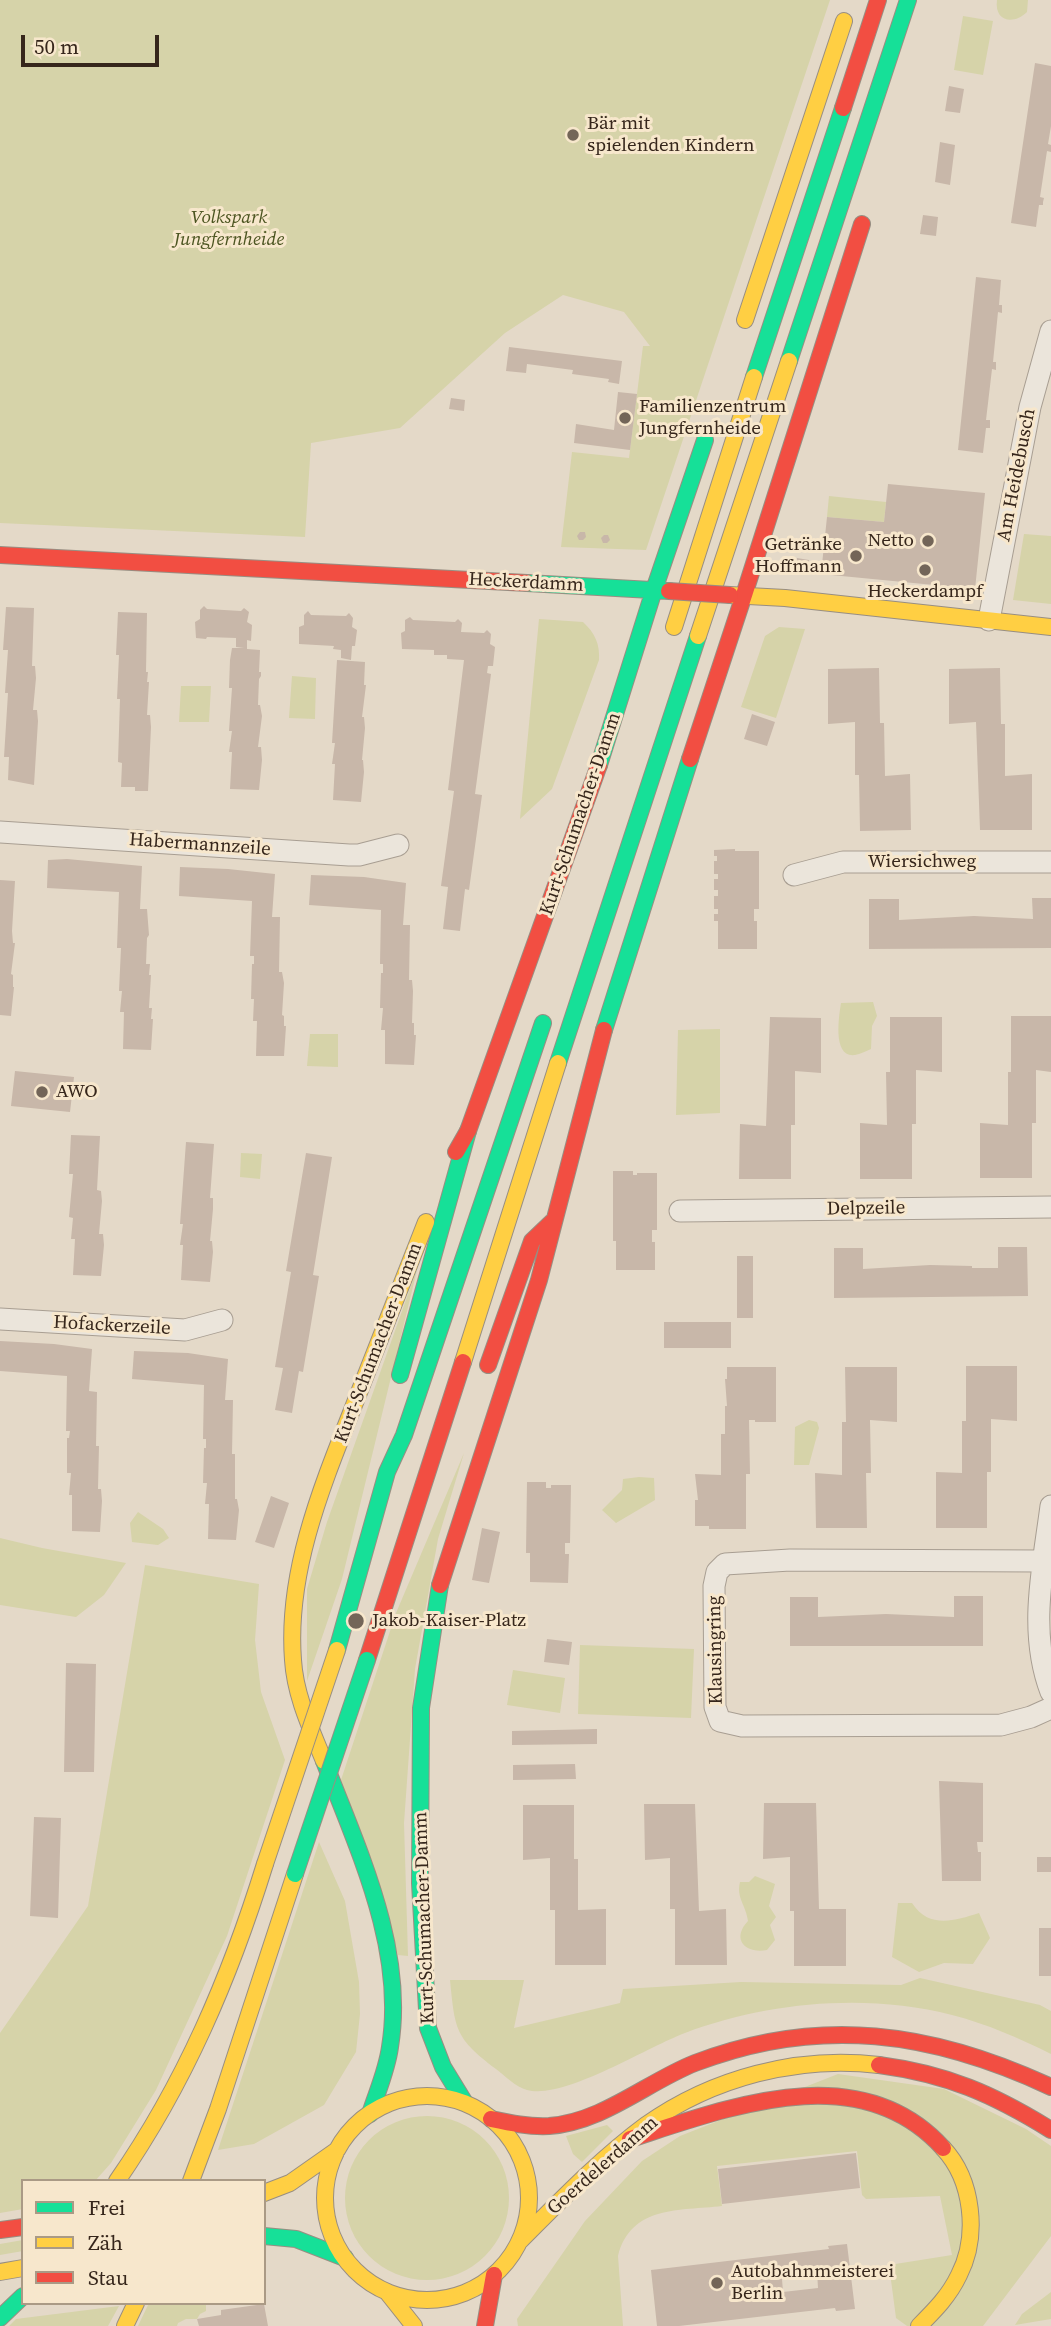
<!DOCTYPE html>
<meta charset="utf-8">
<style>
body{margin:0}
#map{position:relative;width:1051px;height:2326px;overflow:hidden;background:#e4d9c8;font-family:"Source Serif 4",serif}
canvas{display:block}
.legend{position:absolute;left:21px;top:2179px;width:245px;height:126px;box-sizing:border-box;background:#f7e7cc;border:2px solid #aa9a85;margin:0;padding:9px 12px;list-style:none;font-size:21px;color:#36261b}
.legend li{display:flex;align-items:center;gap:14px;height:35px}
.legend b{width:35px;border:2px solid #aa9a85}
.scale{position:absolute;left:21px;top:35px;width:138px;height:32px;box-sizing:border-box;border:4px solid #36261b;border-top:0;padding-left:9px;font-size:21px;line-height:24px;white-space:nowrap;color:#36261b;-webkit-text-stroke:5px #f7e7cc;paint-order:stroke}
</style>
<div id="map">
<canvas width="1051" height="2326"></canvas>
<ul class="legend">
<li><b style="height:9px;background:#16e098"></b>Frei</li>
<li><b style="height:9px;background:#ffcf43"></b>Zäh</li>
<li><b style="height:9px;background:#f24e42"></b>Stau</li>
</ul>
<div class="scale">50 m</div>
</div>
<script>
const c = document.querySelector('canvas').getContext('2d');
c.lineJoin = 'round';
function fill(path, color) {
  c.fillStyle = color;
  c.fill(path, 'evenodd');
}
function stroke(path, color, width, dash) {
  c.strokeStyle = color;
  c.lineWidth = width;
  c.lineCap = dash ? 'butt' : 'round';
  c.setLineDash(dash || []);
  c.stroke(path);
}
function label(font, color, halo, rows, align = 'center') {
  c.font = font + ' "Source Serif 4",serif';
  c.lineWidth = 6;
  c.setLineDash([]);
  c.textBaseline = 'middle';
  c.strokeStyle = halo;
  c.fillStyle = color;
  for (const [text, x, y, turn = 0] of rows) {
    c.save();
    c.translate(x, y);
    c.rotate((+turn || 0) * Math.PI / 180);
    c.textAlign = isNaN(turn) ? turn : align;
    if (halo) c.strokeText(text, 0, 0);
    c.fillText(text, 0, 0);
    c.restore();
  }
}
fill(new Path2D(`
 M0,0H830L646,550L561,547L572,452L629,458L643,346H650L624,312L563,295L505,333L400,428L311,443L305,537L0,523Z
 M997,0H1028L1027,12C1014,25 994,22 997,0Z
 M963,16L993,21L983,75L954,70Z
 M829,496L886,502L884,522L827,517Z
 M1024,534L1051,536V604L1013,600Z
 M539,619L583,622C595,633 600,644 599,660L552,789L520,819Z
 M779,627L805,629L776,718L741,707L765,636Z
 M292,676L316,678L315,719L289,718Z
 M181,686H211L209,722H179Z
 M873,1002L877,1016L872,1026L871,1049C866,1051 860,1054 855,1055C832,1058 839,1016 841,1003Z
 M720,1029V1113L676,1115L678,1030Z
 M310,1034H338V1067L307,1066Z
 M241,1153L262,1154L260,1179L240,1177Z
 M418,1266L342,1579L307,1681V1589L327,1522Z
 M809,1420L817,1422L819,1428L809,1465H794L795,1427Z
 M464,1453L438,1539L415,1669L404,1823L408,1956L398,1955L341,1780L396,1613Z
 M639,1477L654,1478L655,1500L616,1523L602,1510L622,1490L623,1479Z
 M138,1512L163,1529L169,1538L158,1545L132,1542L130,1523Z
 M0,1538L42,1548L126,1563L104,1595L76,1617L0,1605Z
 M145,1565L259,1584L255,1640L261,1692L285,1760L227,1936L156,2090L111,2163L95,2181H23V2209L0,2213V2033L88,1906Z
 M580,1645L694,1649L691,1718L578,1714Z
 M513,1670L565,1678L560,1713L507,1705Z
 M319,1842L345,1901L359,1982L360,2014L356,2052L324,2105L254,2144L218,2150Z
 M755,1876L775,1884L769,1906L776,1917L770,1925L775,1940L767,1950C745,1954 731,1939 748,1921C746,1905 736,1898 740,1882H749Z
 M898,1903H912C929,1929 954,1921 979,1913L990,1938L973,1964L944,1963L919,1972L892,1957Z
 M920,1978L1040,2005L1051,2011V2054C1019,2038 987,2024 952,2015C866,1993 768,2002 685,2033C647,2047 564,2100 527,2090C516,2087 505,2076 496,2069C455,2038 455,2030 450,1980H524L514,2028L620,2003L623,1989L741,1982L901,1985Z
 M838,2074L944,2089L1026,2129L1051,2146V2236L983,2326H907L896,2318L889,2265L952,2255L940,2196L866,2199L862,2195L857,2151L717,2166L722,2206C680,2211 631,2205 618,2256L623,2326H518L517,2319L585,2221L642,2161L680,2136Z
 M345 2198a82 82 0 1 1 164 0a82 82 0 1 1-164 0Z
 M607,2125L613,2131L582,2162L573,2154L566,2136Z
 M23,2240V2251L0,2255V2244Z
 M1051,2292V2319L1015,2325L1022,2314Z
 M149,2303H206V2311L200,2314L197,2319H186L178,2323L177,2326H138Z
 M119,2306L108,2326H9L16,2319Z`), '#d6d3a9');
fill(new Path2D(`
 M1035,63L1051,66V126L1048,144L1051,145V152L1047,151L1040,197L1044,198L1043,202V205H1039L1036,227L1011,223Z
 M949,86L964,89L960,113L945,111Z
 M940,142L955,145L950,185L935,182Z
 M923,215L938,217L936,236L920,234Z
 M976,277L1001,280L999,305H1002V313L998,312L993,362H996V370L992,369L986,420H990V428H986L983,453L958,450Z
 M509,347L622,361L619,384L608,382L609,379L572,374L573,370L527,364L526,373L506,371Z
 M618,392L637,394L630,450L574,443L576,424L614,430Z
 M451,398L465,400L464,411L449,409Z
 M888,484L985,493L975,589L821,574L827,517L884,522Z
 M580,532H585L586,537L583,540H579L577,536Z
 M604,535H608L610,540L607,543H603L601,538Z
 M797,558L809,560L808,568L795,567Z
 M204,606L207,609L241,611L244,608L249,612L247,622L252,625L251,641L247,640V649L260,650L259,672H261V676L259,679L258,705H260L262,716L258,747H261L262,760L259,790L230,789L232,752H229L232,731H229L232,688H229L230,660L232,648H244L236,647V638L207,637L206,639L196,638L195,622L200,619V610Z
 M6,607L34,608L32,666H35L36,678L33,710H37L38,721L34,785L8,780L9,757H4L8,693H5L8,650H3Z
 M308,611L311,615L346,616L349,613L353,618L352,627L357,630L355,646H352L351,660L341,658V650L333,649L334,646L299,644V627L304,625V615Z
 M118,612L147,613L146,672H148L147,682H149L147,715H150L151,727L148,791H135V787H121L122,763L118,762L120,699H117L119,655H116Z
 M410,617L413,620L455,622L458,619L462,623L461,632L484,633L487,630L491,634L490,644L495,647L493,666H488L487,673L491,674L475,794L482,795L469,890L465,889L460,931L443,929L448,887L441,886L454,791L448,790L464,660L447,659V655H434V650L402,649L401,633L405,631V620Z
 M337,660L365,662L364,685H366L362,717H364L365,728L362,760H363L364,772L361,802L333,800L335,764H332L335,743H332Z
 M879,668L880,723H884L885,776L910,774L911,830L860,831L859,775H855V722L828,724V669Z
 M1000,668L1001,724H1005V776L1032,774V830H980L976,722L949,724V669Z
 M752,714L775,722L767,746L744,739Z
 M735,849V851H759V909H754V921H757V949H718V921H714V914H718V909H714V896H718V890H714V879H718V874H714V861H717V856H714V850Z
 M67,859L142,866L140,909H147L149,935L147,938L146,964H150L149,975H151L149,1008H152L151,1019H153L151,1050L123,1049L124,1012H120L122,991H119L121,948H117L119,892L47,888L48,860Z
 M180,867L228,869L275,874L272,917H280L279,972H282L284,983L282,1015L284,1016V1026H286L284,1056H256L257,1021H253L254,999H251L252,964H254V956H250L252,901L179,896Z
 M311,875L364,877L406,883L403,925H410L409,980H412L413,991L412,1023H414V1035H416L414,1065L385,1064V1030H381L383,1008H380L381,973H383V964H380L381,910L309,905Z
 M0,880L15,881L12,931L13,943H15L11,974L13,975V987H14L11,1016L0,1015Z
 M1032,898H1051V948L869,949V899H899V920L974,916L1033,919Z
 M1011,1016H1051V1072L1036,1070V1123H1032V1178H980V1123L1008,1125V1072H1011Z
 M770,1017L821,1018V1073L795,1071V1125H791V1179H739L740,1124L766,1126Z
 M890,1017H942V1072L916,1070V1124H912V1179H860V1123L887,1125L886,1072H890Z
 M15,1071L74,1077L70,1112L11,1106Z
 M71,1135L100,1136L97,1190L101,1191L102,1201L99,1234H103L104,1245L101,1276L73,1275L75,1239H71L73,1218L69,1217L73,1174H69Z
 M186,1142L214,1144L210,1198H213V1209L210,1241H212L213,1252L210,1282L181,1280L183,1245H180L183,1224H180Z
 M306,1153L332,1157L313,1275L319,1276L303,1372L299,1371L292,1413L275,1410L283,1368L275,1367L291,1272L286,1271Z
 M613,1171H633V1175H637V1173H657V1230H652V1242H655V1270H616V1241H613Z
 M998,1247H1027L1028,1296L834,1298V1248H863V1269L930,1265L972,1266V1268H998Z
 M737,1256H753V1318H737Z
 M664,1322H731V1348H664Z
 M0,1341L54,1344L92,1349L89,1391L97,1392L96,1446H99L98,1489H101L102,1501L100,1532L72,1531V1495H69L71,1473H67V1438H69L70,1431H66L67,1376L0,1371Z
 M134,1351L188,1353L228,1359L225,1400H233L232,1454H235V1499H237L239,1510L236,1540L208,1539L209,1504H205L207,1483H203L204,1448H206V1439H203L204,1385L132,1379Z
 M966,1366H1017V1421L991,1419V1472H987V1528H936V1472L962,1473V1421H966Z
 M727,1367H776V1422H755V1420H749L750,1474H746V1529H709V1526H695V1500H698L695,1474L721,1475V1434H725V1406H727L725,1379H727Z
 M845,1367H897V1422L870,1420L871,1473H866L867,1528H816L815,1473L842,1475V1422H846Z
 M527,1482H546V1488H551V1485H571L570,1543H565V1554H569L568,1583L530,1582V1553H526Z
 M271,1496L289,1503L274,1548L255,1542Z
 M482,1528L500,1532L489,1583L472,1580Z
 M954,1596H983V1646H790V1597H818V1617L886,1614L954,1617Z
 M547,1639L572,1642L569,1665L544,1662Z
 M66,1663L96,1664L94,1772H64Z
 M597,1729V1744L512,1745V1731Z
 M575,1764L576,1779L513,1780V1765Z
 M939,1781L983,1783V1842H977L978,1852H981V1881H942Z
 M764,1803H816L819,1909H846V1966H794V1911H790V1857L763,1859Z
 M644,1804H695L699,1911L726,1909L727,1965H675V1909H670V1858L645,1860Z
 M523,1805H574V1859H578V1910L606,1909V1965H555V1910H550V1858L523,1860Z
 M34,1817L61,1818L58,1918L30,1916Z
 M1037,1857H1051V1872H1037Z
 M1039,1928H1051V1976H1039Z
 M856,2153L860,2188L722,2204L718,2169Z
 M847,2244L855,2309L836,2311L835,2308L679,2326H657L651,2270L829,2249L828,2246ZM817,2271L818,2288L783,2292L782,2279L803,2277V2273Z
 M264,2304L268,2326H199L197,2319L221,2315V2310Z`), '#c8b7a9');
const street = new Path2D(`
 M989,620L1030,407L1051,331
 M0,832L349,855H359L398,845
 M794,875L843,862H1051
 M680,1211L1051,1207
 M0,1319L185,1330L222,1320
 M1051,1506C1043,1568 1028,1632 1051,1692
 M1042,1561L790,1560L725,1564L717,1572L714,1586L715,1707L720,1721L742,1726L1001,1725L1031,1717L1051,1708`);
const fast = new Path2D(`
 M789,361L908,0
 M754,377L843,108
 M527,583L669,591
 M654,590L705,440
 M599,765L654,590
 M604,1030L690,759
 M558,1063L698,636
 M400,1375L468,1131
 M440,1585L421,1708L420,1883L428,2028L443,2067L465,2103
 M337,1650L387,1472L404,1435L543,1023
 M324,1761C358,1850 406,1949 390,2047C387,2070 377,2092 370,2114
 M264,2236L296,2239L345,2258
 M0,2318L23,2296`);
const slow = new Path2D(`
 M745,320L844,21
 M730,595L785,598L1051,627
 M674,627L754,377
 M698,636L789,361
 M463,1362L558,1063
 M324,1761C311,1729 295,1695 293,1660C286,1568 325,1479 358,1395C381,1337 403,1280 426,1222
 M325 2198a102 102 0 1 1 204 0a102 102 0 1 1-204 0Z
 M117,2181C185,2083 230,1977 265,1864
 M191,2181L218,2109L295,1874
 M264,2193L290,2183L337,2150
 M520,2241C560,2201 600,2159 646,2125C712,2078 798,2055 879,2065
 M0,2272L23,2268
 M387,2292L414,2326
 M125,2326L136,2303
 M919,2326C935,2310 949,2296 959,2275C979,2236 973,2180 943,2148`);
const jam = new Path2D(`
 M843,108L878,0
 M0,555L527,583
 M744,595L862,224
 M690,759L744,595
 M456,1152L468,1131L599,765
 M488,1365L532,1241L552,1222
 M440,1585L539,1280L604,1030
 M367,1660L463,1362
 M879,2065C947,2074 993,2094 1051,2130
 M491,2119C510,2123 529,2127 549,2126C603,2122 647,2082 695,2063C820,2015 933,2032 1051,2087
 M630,2139C730,2107 860,2056 943,2148
 M0,2230L23,2227
 M485,2326L494,2275`);
stroke(street, '#a89e92', 23);
stroke(fast, '#988e82', 18);
stroke(slow, '#988e82', 18);
stroke(jam, '#988e82', 18);
stroke(street, '#ebe5db', 21);
stroke(fast, '#16e098', 16);
stroke(slow, '#ffcf43', 16);
stroke(jam, '#f24e42', 16);
const fastBridge = new Path2D(`
 M295,1874L367,1660`);
const slowBridge = new Path2D(`
 M265,1864L337,1650`);
const jamBridge = new Path2D(`
 M669,591L730,595`);
stroke(fastBridge, '#988e82', 18, []);
stroke(slowBridge, '#988e82', 18, []);
stroke(jamBridge, '#988e82', 18, []);
stroke(fastBridge, '#16e098', 16);
stroke(slowBridge, '#ffcf43', 16);
stroke(jamBridge, '#f24e42', 16);
for (const [x, y, r, color] of [
 [573,135,7,"#736558"],
 [625,418,7,"#736558"],
 [928,541,7,"#736558"],
 [856,556,7,"#736558"],
 [925,570,7,"#736558"],
 [42,1092,7,"#736558"],
 [356,1621,9,"#736558"],
 [717,2283,7,"#736558"]
]) {
  const dot = new Path2D();
  dot.arc(x, y, r, 0, 2 * Math.PI);
  c.fillStyle = color;
  c.fill(dot);
  stroke(dot, '#f7e7cc', 2.5);
}
label('19px', '#36261b', '#f7e7cc', [
 ["Bär mit",587,124],
 ["spielenden Kindern",587,146],
 ["Familienzentrum",639,407],
 ["Jungfernheide",639,429],
 ["Netto",914,541,"right"],
 ["Getränke",842,545,"right"],
 ["Hoffmann",842,567,"right"],
 ["Heckerdampf",925,592,"center"],
 ["AWO",56,1092],
 ["Jakob-Kaiser-Platz",372,1621],
 ["Autobahnmeisterei",731,2272],
 ["Berlin",731,2294]
], 'left');
label('italic 19px', '#4b5420', '#f7e7cc', [
 ["Volkspark",229,218],
 ["Jungfernheide",229,240]
]);
label('19px', '#36261b', '#f7e7cc', [
 ["Am Heidebusch",1017,475,-79],
 ["Heckerdamm",526,583,3],
 ["Kurt-Schumacher-Damm",581,814,-71],
 ["Habermannzeile",200,845,4],
 ["Wiersichweg",922,862],
 ["Delpzeile",866,1209,-1],
 ["Hofackerzeile",112,1326,3],
 ["Kurt-Schumacher-Damm",379,1343,-69],
 ["Klausingring",716,1650,-91],
 ["Kurt-Schumacher-Damm",425,1918,-92],
 ["Goerdelerdamm",603,2166,-41]
]);
</script>
